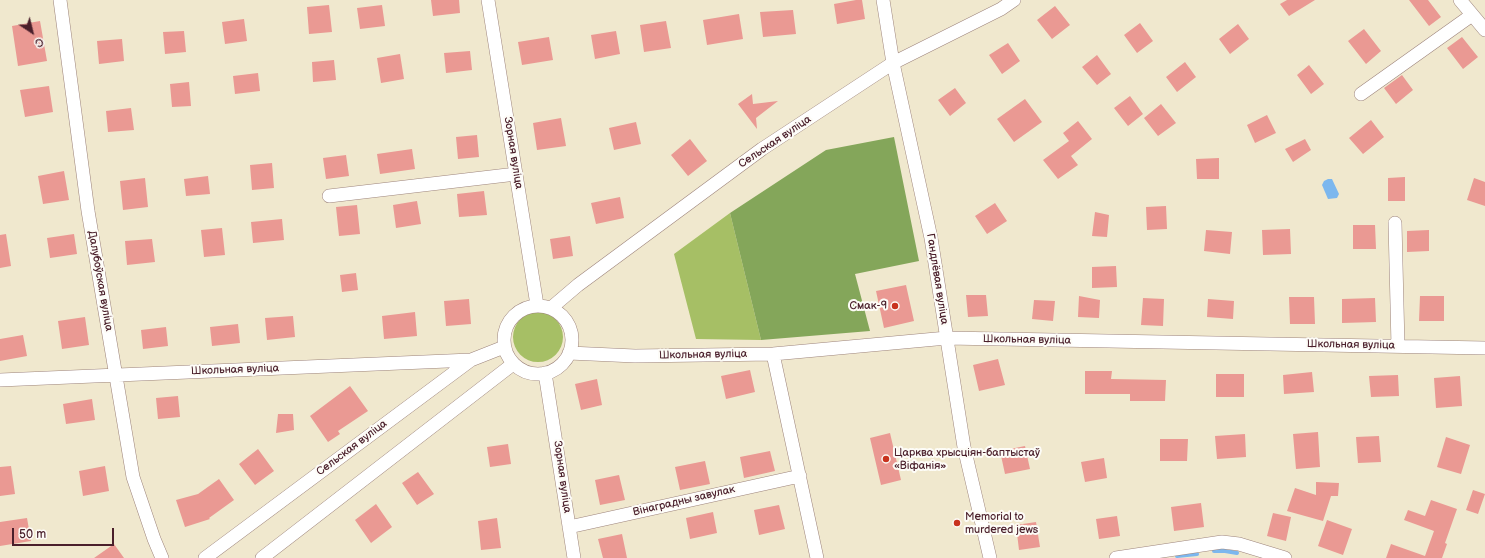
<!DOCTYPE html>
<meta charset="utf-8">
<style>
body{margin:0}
#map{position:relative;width:1485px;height:558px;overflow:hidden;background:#f0e8ce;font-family:"Balsamiq Sans",sans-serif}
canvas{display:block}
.north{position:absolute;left:12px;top:12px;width:40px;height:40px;-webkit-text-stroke:3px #fdfcf7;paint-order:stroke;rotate:145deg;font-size:11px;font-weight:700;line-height:16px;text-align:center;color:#4a1f2b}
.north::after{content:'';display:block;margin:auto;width:14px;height:18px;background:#4a1f2b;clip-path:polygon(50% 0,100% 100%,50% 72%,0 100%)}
.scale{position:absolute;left:12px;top:528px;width:102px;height:18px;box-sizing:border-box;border:2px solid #4a1f2b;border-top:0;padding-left:5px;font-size:12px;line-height:14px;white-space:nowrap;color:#4a1f2b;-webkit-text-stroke:3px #fdfcf7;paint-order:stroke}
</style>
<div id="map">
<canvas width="1485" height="558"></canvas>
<div class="north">С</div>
<div class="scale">50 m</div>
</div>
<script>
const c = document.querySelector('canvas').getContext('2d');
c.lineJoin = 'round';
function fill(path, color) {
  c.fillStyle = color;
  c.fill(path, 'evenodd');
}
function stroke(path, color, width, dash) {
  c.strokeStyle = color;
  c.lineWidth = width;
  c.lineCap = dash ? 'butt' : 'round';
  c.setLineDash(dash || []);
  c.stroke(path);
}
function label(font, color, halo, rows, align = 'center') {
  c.font = font + ' "Balsamiq Sans",sans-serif';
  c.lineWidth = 4;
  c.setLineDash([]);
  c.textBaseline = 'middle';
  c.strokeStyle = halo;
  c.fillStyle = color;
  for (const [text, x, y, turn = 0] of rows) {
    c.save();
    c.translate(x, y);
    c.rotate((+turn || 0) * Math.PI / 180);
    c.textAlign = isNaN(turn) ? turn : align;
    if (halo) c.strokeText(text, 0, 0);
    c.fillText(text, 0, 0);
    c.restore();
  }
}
fill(new Path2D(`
 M730,213L761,340L696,339L674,254Z
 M513 337a25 25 0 1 1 50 0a25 25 0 1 1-50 0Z`), '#a6bf65');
fill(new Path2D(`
 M894,137L919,261L855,274L870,331L761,340L730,213L826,150Z`), '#84a65a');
fill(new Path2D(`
 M1328,179H1332L1339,194L1337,198L1328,199L1322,185L1324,181Z`), '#7cb7ee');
stroke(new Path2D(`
 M1214,551H1225L1237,553
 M1177,556L1197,554`), '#7cb7ee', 4);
fill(new Path2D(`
 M431,0H459L460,13L433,16Z
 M856,0H862L865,19L837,24L834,4Z
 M1287,0H1315L1289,16L1280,4Z
 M1409,0H1428L1441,17L1429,26Z
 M329,5L332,32L309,34L307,7Z
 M382,5L385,26L360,29L357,8Z
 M1055,6L1070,25L1052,39L1037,20Z
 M793,10L796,34L763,37L760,12Z
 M739,14L743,39L707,45L703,20Z
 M244,19L247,41L225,44L222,22Z
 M40,21L47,61L18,66L12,26Z
 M666,21L671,48L644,52L640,25Z
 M1140,23L1153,41L1137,53L1124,35Z
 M1238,24L1249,39L1230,54L1219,39Z
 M1364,29L1381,51L1366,64L1348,41Z
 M184,31L186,52L165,54L163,32Z
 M616,31L620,54L595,59L591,35Z
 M549,37L553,60L522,65L518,42Z
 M1462,37L1478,57L1463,69L1447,48Z
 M122,39L124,61L99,64L97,41Z
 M1008,43L1020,61L1002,74L989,55Z
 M470,51L472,70L446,73L444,53Z
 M400,54L404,79L381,83L377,58Z
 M1097,55L1111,74L1097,85L1082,67Z
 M334,60L336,80L313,82L312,62Z
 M1185,62L1196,77L1177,92L1166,77Z
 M1309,65L1324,84L1311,94L1297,75Z
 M258,73L260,91L235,94L233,76Z
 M1402,75L1413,90L1396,104L1384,88Z
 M189,82L191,106L172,107L170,84Z
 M49,86L53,112L25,117L20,90Z
 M955,88L966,103L950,116L938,100Z
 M752,94L753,104L778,101L756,118L757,129L738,104Z
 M1130,96L1143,114L1128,126L1114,108Z
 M1025,99L1042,122L1014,142L997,119Z
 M1161,104L1176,123L1158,136L1144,118Z
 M131,108L134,130L108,132L106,111Z
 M1267,115L1276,133L1255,143L1247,125Z
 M561,118L566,146L537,150L533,123Z
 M1371,120L1384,137L1363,154L1349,138Z
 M1078,121L1092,139L1071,156L1078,165L1058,179L1043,160L1069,141L1063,133Z
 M636,122L641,144L614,150L609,128Z
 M477,135L479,157L458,159L456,137Z
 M690,139L707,161L688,176L671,155Z
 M1305,139L1311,150L1293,162L1285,149Z
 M412,149L415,169L380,174L377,154Z
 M346,155L349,176L326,179L323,158Z
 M1219,158V179H1197L1196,159Z
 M272,163L274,188L252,190L250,165Z
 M64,171L69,200L43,204L38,176Z
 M208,176L210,194L186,196L184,179Z
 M1405,177V201H1388V178Z
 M145,178L148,207L123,210L120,181Z
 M1474,178L1485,182V206L1467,200Z
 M484,191L487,215L459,217L457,194Z
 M620,197L624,218L596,224L591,203Z
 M417,201L421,224L396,228L393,205Z
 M995,203L1007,221L987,234L975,216Z
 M357,205L360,234L339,236L336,207Z
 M1166,206L1167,229L1147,230L1146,207Z
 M1095,212L1109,215L1107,237L1092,236Z
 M282,219L284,240L253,243L251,222Z
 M1353,225H1375L1376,249H1353Z
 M222,228L225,255L204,257L201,230Z
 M1290,229L1291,254L1263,255L1262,230Z
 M1206,230L1232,232L1230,254L1204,251Z
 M1429,230V251L1407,252V231Z
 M6,234L11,266L0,268V235Z
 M74,234L77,254L50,258L47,238Z
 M570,236L573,256L553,259L550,239Z
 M152,239L155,262L127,265L125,241Z
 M1116,266L1117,287L1092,288V267Z
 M356,273L358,290L342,292L340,275Z
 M906,285L914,321L884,328L876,291Z
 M966,295H986L988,316L968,317Z
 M1079,296L1100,300L1099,318L1078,317Z
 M1420,296H1444V321H1419Z
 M1289,297H1314L1315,324H1290Z
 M1143,298L1164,299L1163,326L1141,325Z
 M1375,298L1376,322L1342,323V299Z
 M469,299L471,324L446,326L444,301Z
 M1208,299L1234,301L1233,319L1207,317Z
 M1034,300L1055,301L1053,321L1032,319Z
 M415,312L417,336L384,339L382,316Z
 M293,316L295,337L267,340L265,318Z
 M85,317L89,345L62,349L58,321Z
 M238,324L240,343L212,346L210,327Z
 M166,327L168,346L143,349L141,330Z
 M23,335L27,356L0,361V339Z
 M998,359L1005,385L979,391L973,365Z
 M750,370L755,392L726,399L721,376Z
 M1085,371H1112L1111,379L1166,380L1165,401H1130V394H1085Z
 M1312,372L1314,392L1284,394L1283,375Z
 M1216,374H1244V397H1216Z
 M1398,375L1399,396L1371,397L1369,376Z
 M1460,376L1462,406L1436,408L1434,378Z
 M597,379L602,405L581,410L575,384Z
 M350,386L368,411L338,431L340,434L328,442L310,416Z
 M178,396L180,417L158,419L156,398Z
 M92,399L95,420L66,424L63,404Z
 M278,414H293L294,430L276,433Z
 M1318,432L1320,467L1296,469L1293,434Z
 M890,433L901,480L881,485L870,438Z
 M1245,434L1246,457L1217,459L1215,436Z
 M1379,436L1381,462L1358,463L1356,437Z
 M1446,437L1470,445L1461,474L1437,467Z
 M1160,439H1188L1187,461H1160Z
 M508,444L511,464L490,467L487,447Z
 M1025,446L1030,469L1005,474L1000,451Z
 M258,449L274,471L255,485L239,464Z
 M770,451L775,471L744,478L740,457Z
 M1104,458L1107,478L1085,482L1081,462Z
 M705,461L710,484L680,490L675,467Z
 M11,466L15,494L0,496V467Z
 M105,466L109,491L83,496L79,471Z
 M418,472L434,494L417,505L402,483Z
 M619,475L625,500L600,505L595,480Z
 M219,479L234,500L209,518L210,519L185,527L176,500L198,494Z
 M1316,482L1339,483L1338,496H1331L1323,521L1287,511L1295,488L1316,495Z
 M1473,490L1485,494L1478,514L1466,510Z
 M1431,500L1457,509L1445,543L1447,544L1442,558H1386L1391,544L1425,556L1434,531L1404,520L1408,510L1425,516Z
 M1201,503L1204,527L1174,531L1171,507Z
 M376,504L392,527L371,543L355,520Z
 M779,505L785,529L759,535L754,510Z
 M713,512L717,533L690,539L686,518Z
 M1273,513L1291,517L1286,541L1267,536Z
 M1117,516L1120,536L1099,539L1096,519Z
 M27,518L31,541L0,546V522Z
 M497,518L501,548L481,550L478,521Z
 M1327,520L1352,529L1343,555L1318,546Z
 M1036,522L1040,547L1019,550L1016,525Z
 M622,534L627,558H603L598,539Z
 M114,544L124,558H94Z`), '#ea9993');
const minor = new Path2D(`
 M60,0L88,211L133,477L154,539L162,558
 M488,0L537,305
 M883,0L893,63L931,238L964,447L990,558
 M1460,0L1485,30
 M1361,94L1472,15
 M329,196L516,174
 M1395,223L1398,346
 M504 340a34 34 0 1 1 68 0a34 34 0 1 1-68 0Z
 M551,308L578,285L762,149L893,63L1001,9L1014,0
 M569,353L635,356L773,354L947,338L1485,348
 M773,354L817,558
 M545,373L574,558
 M0,380L471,360
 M569,527L800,476
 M205,558L471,360L504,347
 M262,558L513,364
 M1116,558L1222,542L1239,544L1285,558`);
stroke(minor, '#9d847c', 14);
stroke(minor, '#fff', 13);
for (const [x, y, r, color] of [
 [895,306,4,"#c8321e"],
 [886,459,4,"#c8321e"],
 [957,523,4,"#c8321e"]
]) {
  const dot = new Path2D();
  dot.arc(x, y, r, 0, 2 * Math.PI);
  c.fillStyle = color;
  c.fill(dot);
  stroke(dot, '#fdfcf7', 1.5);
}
label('11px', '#4a1f2b', '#fdfcf7', [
 ["Сельская вуліца",775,142,-34],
 ["Зорная вуліца",513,153,81],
 ["Гандлёвая вуліца",937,279,81],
 ["Далубоўская вуліца",100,281,80],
 ["Школьная вуліца",1027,340,1],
 ["Школьная вуліца",1351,345,1],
 ["Школьная вуліца",703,355,-1],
 ["Школьная вуліца",235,370,-2],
 ["Сельская вуліца",352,448,-37],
 ["Зорная вуліца",562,477,82],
 ["Вінаградны завулак",684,501,-13]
]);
label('11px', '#4a1f2b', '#fdfcf7', [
 ["Смак-9",887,306,"right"],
 ["Царква хрысціян-баптыстаў",894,453],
 ["«Віфанія»",894,466],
 ["Memorial to",965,517],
 ["murdered jews",965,530]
], 'left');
</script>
